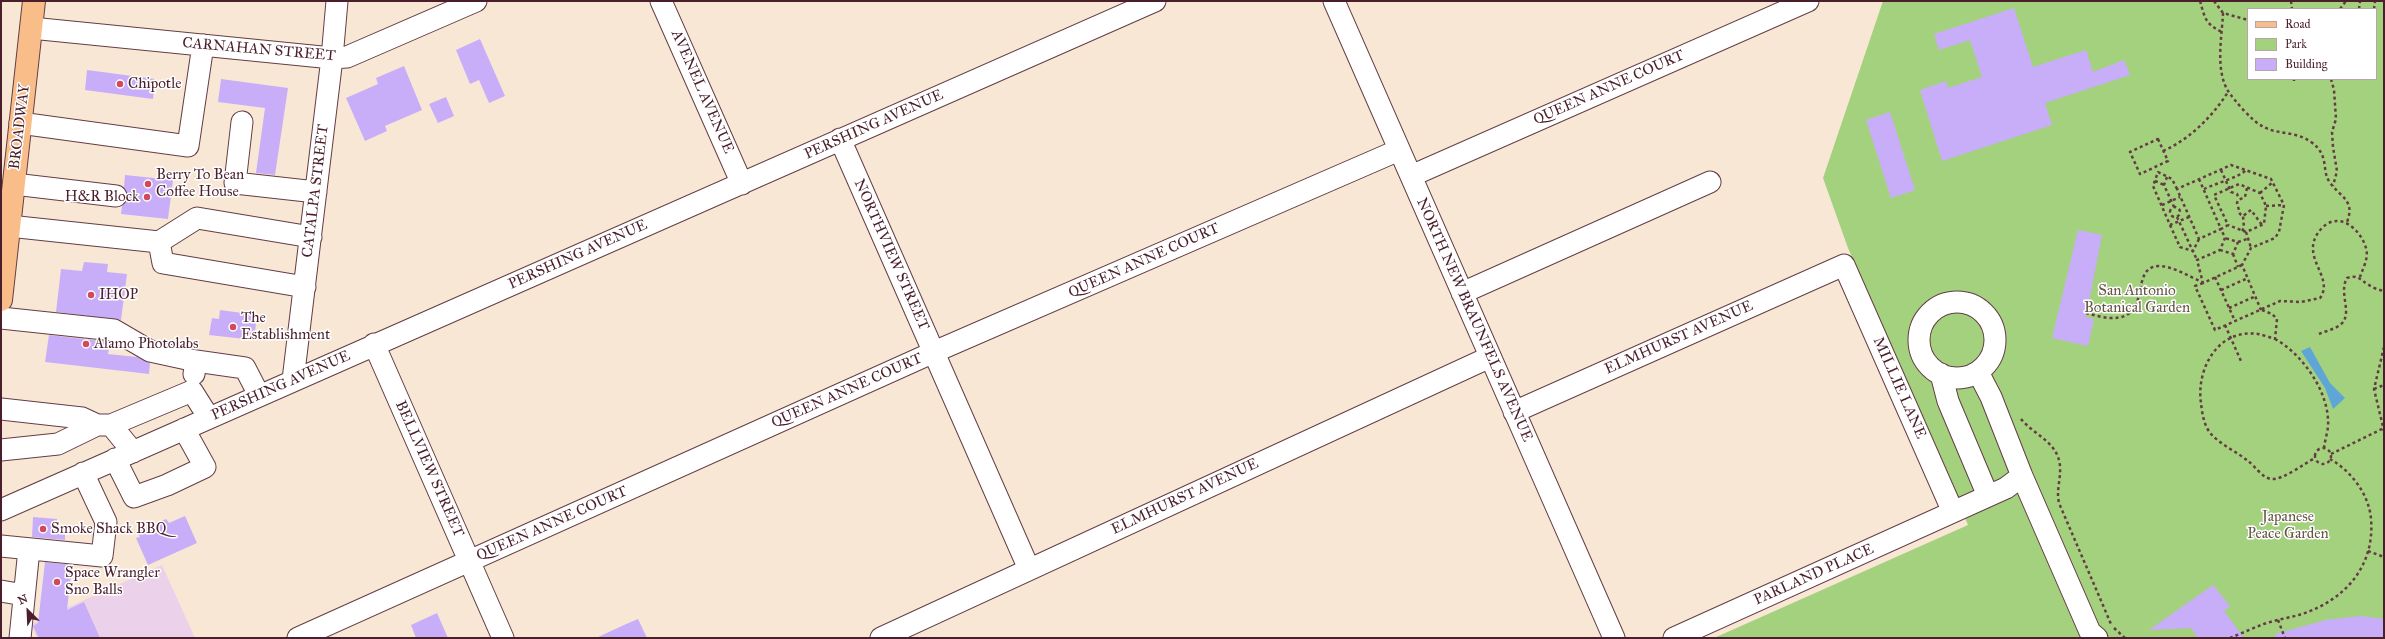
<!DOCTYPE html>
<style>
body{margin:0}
#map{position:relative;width:2385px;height:639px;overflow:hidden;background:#f8e7d5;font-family:"IM FELL Great Primer",serif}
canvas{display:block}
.frame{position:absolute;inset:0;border:2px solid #4a1f2b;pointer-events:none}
.legend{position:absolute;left:2247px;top:8px;width:130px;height:72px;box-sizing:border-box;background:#fff;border:1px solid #b7a5aa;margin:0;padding:5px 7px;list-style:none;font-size:12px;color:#4a1f2b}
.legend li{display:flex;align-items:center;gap:8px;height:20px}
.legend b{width:20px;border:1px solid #b7a5aa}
.north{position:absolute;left:8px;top:591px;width:40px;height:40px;-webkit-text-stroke:3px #fff;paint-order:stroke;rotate:336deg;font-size:11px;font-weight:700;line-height:16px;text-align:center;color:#4a1f2b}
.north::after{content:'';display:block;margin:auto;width:14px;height:18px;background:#4a1f2b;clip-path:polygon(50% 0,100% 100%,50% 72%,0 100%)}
</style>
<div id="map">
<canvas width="2385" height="639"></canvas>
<div class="frame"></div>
<ul class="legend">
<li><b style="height:5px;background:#f9bd89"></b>Road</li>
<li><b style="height:11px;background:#a4d17e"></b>Park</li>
<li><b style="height:11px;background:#c8aef9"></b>Building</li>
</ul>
<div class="north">N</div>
</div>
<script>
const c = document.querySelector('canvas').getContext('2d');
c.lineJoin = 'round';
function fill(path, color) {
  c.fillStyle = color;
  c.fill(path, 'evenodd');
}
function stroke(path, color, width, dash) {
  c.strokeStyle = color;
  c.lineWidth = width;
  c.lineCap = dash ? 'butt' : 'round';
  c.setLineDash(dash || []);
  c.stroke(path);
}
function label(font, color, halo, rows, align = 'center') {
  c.font = font + ' "IM FELL Great Primer",serif';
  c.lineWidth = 3;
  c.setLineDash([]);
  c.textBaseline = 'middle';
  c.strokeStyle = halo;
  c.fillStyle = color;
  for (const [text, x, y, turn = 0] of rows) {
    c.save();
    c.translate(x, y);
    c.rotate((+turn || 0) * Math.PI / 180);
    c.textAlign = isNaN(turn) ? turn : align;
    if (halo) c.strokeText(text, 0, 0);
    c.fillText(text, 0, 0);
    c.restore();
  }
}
fill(new Path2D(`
 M162,565L195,638H37L31,624Z`), '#ecd1ea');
fill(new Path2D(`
 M1883,1H2384V638H1714L1968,525L1848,248L1823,178ZM2248,9H2376V79H2248Z`), '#a4d17e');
fill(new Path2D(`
 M2310,347L2330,383L2345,398L2333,409L2325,388L2301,351Z`), '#5ea6d5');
fill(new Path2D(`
 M2014,8L2033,67L2086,50L2093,72L2124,60L2130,75L2045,103L2052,125L1942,161L1920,90L1946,81L1948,88L1982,77L1970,40L1939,50L1934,34Z
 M480,39L505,96L489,103L479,80L470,84L456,50Z
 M404,66L422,110L385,126L387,131L365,141L346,98L378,84L376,78Z
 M87,70L155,79L153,99L85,90Z
 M221,79L288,88L275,175L256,173L265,108L218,102Z
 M446,97L454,116L438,123L429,104Z
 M1890,112L1915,190L1891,198L1866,120Z
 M125,175L173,180L168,219L121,214L122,206L128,197L124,187Z
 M2078,230L2102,235L2086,317L2094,319L2088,346L2052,338Z
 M84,262L108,264L107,272L127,274L121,320L56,312L61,269L82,271Z
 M220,310L257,315L254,340L209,335L212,318L219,319Z
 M49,335L110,342L108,354L137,357L150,363L149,374L45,362Z
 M185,516L197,543L148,565L136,538L140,537L137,532L166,519L169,523Z
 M33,517L57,519V531L65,533V540L32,537Z
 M45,562L72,565L67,610L84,602L100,638H39L33,626L38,623Z
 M2213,585L2230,606L2224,611L2244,638H2198L2191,628L2149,630Z
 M437,613L448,638H416L411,625Z
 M2361,616L2384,619V638H2276L2275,634L2326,620Z
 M638,619L647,638H596L624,625Z`), '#c8aef9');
const minor = new Path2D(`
 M661,1L742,184
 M1334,1L1614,638
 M31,28L332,58L347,57L476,1
 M242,122L235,183L316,192
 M20,123L188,146L203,45
 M840,139L1029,569
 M1411,176L1808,1
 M14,184L116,196
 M9,226L159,242L163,263L305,287
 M159,242L197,218L311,237
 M1462,293L1710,182
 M1919 340a38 38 0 1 1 76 0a38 38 0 1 1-76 0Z
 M1,318L114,330L150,351L196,361
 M374,344L503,638
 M1978,372L1991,397L2022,476L2090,632L2097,638
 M194,374L196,361L245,368L259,395
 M1941,374L1948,401L1988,496
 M293,380L332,58L337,1
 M1,409L82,418L97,425H111L133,452
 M1514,412L1844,265L1953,512
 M111,425L192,391L209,418
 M1,450L58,444L97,425
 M115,459L134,497L167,485L205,467L184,429
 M1,510L1155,1
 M1,546L102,556L106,522L83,473
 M1,591L24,595
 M20,638L29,549
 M298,638L934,352L1399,150
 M881,638L1490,357
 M1674,638L2006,488L2022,476`);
const major = new Path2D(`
 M1,300L34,1`);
stroke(minor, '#643d44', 23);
stroke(major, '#643d44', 24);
stroke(new Path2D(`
 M2200,1C2205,18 2205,24 2222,32
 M2214,1L2223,13L2248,20
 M2291,1L2292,9
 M2340,9L2346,1
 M2359,9L2360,1
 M2374,9L2375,1
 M2223,13C2222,37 2215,69 2228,91C2233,99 2253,122 2262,126C2277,135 2296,131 2311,142C2331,156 2320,171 2331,184C2342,198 2355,201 2347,222
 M2331,79L2334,90L2336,119L2332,132L2333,147L2337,171L2333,186
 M2294,81V79
 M2158,139L2168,161L2140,174L2130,152Z
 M2163,151C2190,139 2212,117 2228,92
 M2221,170L2231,192L2237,194L2239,199
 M2167,177L2164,185L2174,207
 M2199,179L2221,229L2228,225L2214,195L2239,184L2260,193L2266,206L2264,224L2246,232L2228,225
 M2155,181L2164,185
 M2247,188L2245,197L2238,200L2237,203L2240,214L2243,216L2251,210L2262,225
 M2177,189L2172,179L2158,172L2153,186L2170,225L2189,217
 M2204,189C2214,184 2240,177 2246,170
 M2260,193L2273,182
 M2162,205L2180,197
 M2266,206L2284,205
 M2170 212a5 5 0 1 1 10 0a5 5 0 1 1-10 0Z
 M2177,217L2197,260
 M2170,225L2180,247L2193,251L2199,239
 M2242,231L2244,228L2243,216
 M2246,232L2251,248
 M2238,242L2247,239
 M2220,250L2233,254L2238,242L2225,238
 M2233,254L2238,267
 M2242,265L2203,283L2197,260L2220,250L2225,238L2221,229L2199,239L2177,189L2231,165L2271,179L2284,205L2279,232L2275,238L2251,248L2242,265L2261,310
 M2215,277L2235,321
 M2203,283L2195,286L2215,330L2280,301L2301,302L2320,298C2336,276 2295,255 2323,227C2340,211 2361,230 2366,248C2369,258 2363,268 2360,277
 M2221,290L2248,278
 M2229,308L2256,296
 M2262,310L2272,314L2277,319L2275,339C2269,337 2263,335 2258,334C2218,328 2196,369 2201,403C2202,413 2204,426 2211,434C2221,445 2237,452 2248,461C2255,466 2263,479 2272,479C2283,480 2305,463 2315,458
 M2086,313C2094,315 2103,318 2111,318C2154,319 2128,267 2159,266C2173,266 2190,277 2202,282
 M2225,325L2241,361
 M2319,334C2326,331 2335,329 2340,325C2354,315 2338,293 2347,278C2358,274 2360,280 2369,285C2373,288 2379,290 2384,291
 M2275,339C2301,353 2327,389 2328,420C2329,429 2325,439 2324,448
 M2384,347L2374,389L2384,431
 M2374,389L2384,385
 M2021,419C2034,435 2058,442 2060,466C2061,479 2056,490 2059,503L2111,624
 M2315 456a8 8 0 1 1 16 0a8 8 0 1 1-16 0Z
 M2331,454L2384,428
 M2368,551L2384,557
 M2278,620L2285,638
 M2114,628L2125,638
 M2230,638C2240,634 2251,629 2261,625C2274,620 2289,618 2302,614C2345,600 2375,566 2371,519C2369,494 2351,471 2330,459`), '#643d44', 2.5, [3, 3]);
stroke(minor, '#fff', 21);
stroke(major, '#f9bd89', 22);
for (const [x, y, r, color] of [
 [120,84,4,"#d1495b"],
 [148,184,4,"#d1495b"],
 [147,197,4,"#d1495b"],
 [91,295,4,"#d1495b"],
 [233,327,4,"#d1495b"],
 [86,344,4,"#d1495b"],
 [43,529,4,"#d1495b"],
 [57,582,4,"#d1495b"]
]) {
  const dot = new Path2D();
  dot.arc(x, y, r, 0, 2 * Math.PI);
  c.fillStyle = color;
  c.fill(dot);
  stroke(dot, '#fff', 1.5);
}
label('15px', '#4a1f2b', '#fff', [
 ["CARNAHAN STREET",259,50,5],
 ["QUEEN ANNE COURT",1609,88,-24],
 ["AVENEL AVENUE",702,92,66],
 ["PERSHING AVENUE",874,125,-24],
 ["BROADWAY",20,127,-83],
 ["CATALPA STREET",316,191,-83],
 ["PERSHING AVENUE",578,255,-24],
 ["NORTHVIEW STREET",891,255,66],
 ["QUEEN ANNE COURT",1144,261,-24],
 ["NORTH NEW BRAUNFELS AVENUE",1474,320,66],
 ["ELMHURST AVENUE",1679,338,-24],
 ["PERSHING AVENUE",281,386,-24],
 ["MILLIE LANE",1899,388,66],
 ["QUEEN ANNE COURT",847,391,-24],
 ["BELLVIEW STREET",429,469,66],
 ["ELMHURST AVENUE",1185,497,-25],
 ["QUEEN ANNE COURT",552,524,-24],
 ["PARLAND PLACE",1814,575,-24]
]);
label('15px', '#4a1f2b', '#fff', [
 ["Chipotle",128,84],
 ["Berry To Bean",156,175],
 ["Coffee House",156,192],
 ["H&R Block",139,197,"right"],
 ["IHOP",99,295],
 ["The",241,318],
 ["Establishment",241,335],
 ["Alamo Photolabs",94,344],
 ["Smoke Shack BBQ",51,529],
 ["Space Wrangler",65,573],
 ["Sno Balls",65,590]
], 'left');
label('15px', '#655444', '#fff', [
 ["San Antonio",2137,291],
 ["Botanical Garden",2137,308],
 ["Japanese",2288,517],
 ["Peace Garden",2288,534]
]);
</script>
